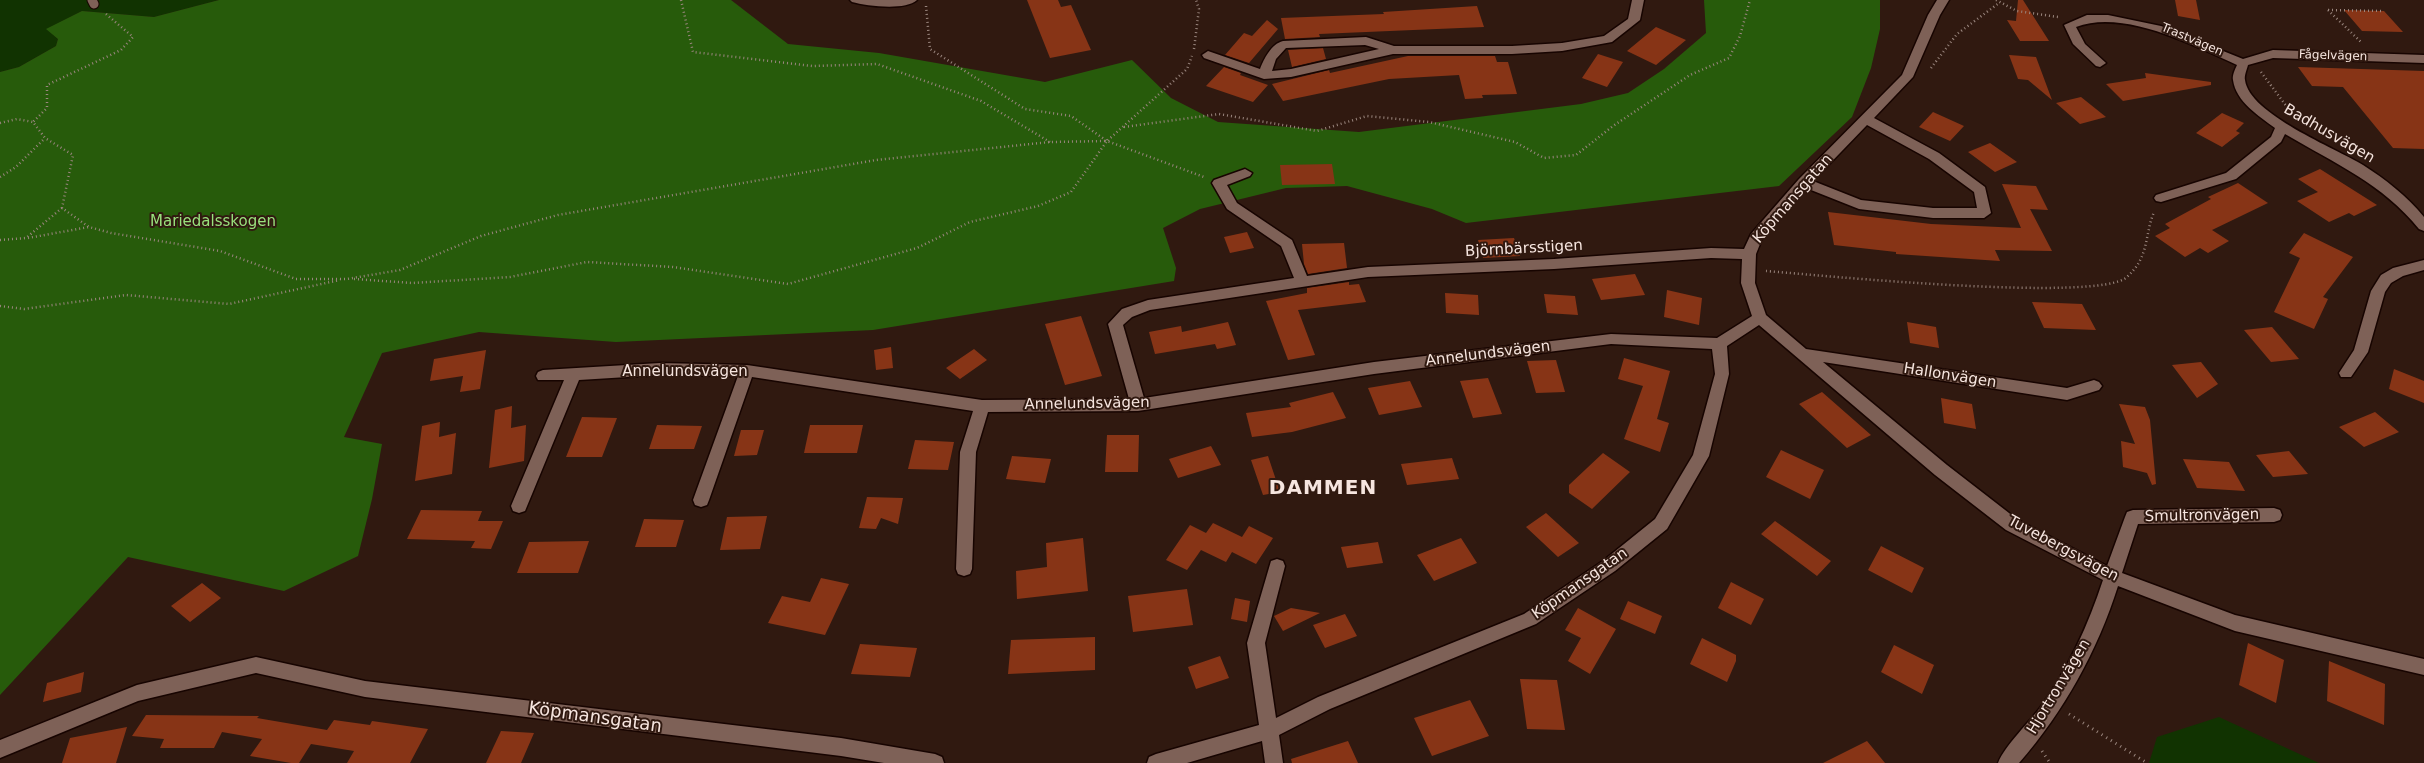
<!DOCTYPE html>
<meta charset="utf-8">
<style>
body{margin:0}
canvas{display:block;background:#301910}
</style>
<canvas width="2424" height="763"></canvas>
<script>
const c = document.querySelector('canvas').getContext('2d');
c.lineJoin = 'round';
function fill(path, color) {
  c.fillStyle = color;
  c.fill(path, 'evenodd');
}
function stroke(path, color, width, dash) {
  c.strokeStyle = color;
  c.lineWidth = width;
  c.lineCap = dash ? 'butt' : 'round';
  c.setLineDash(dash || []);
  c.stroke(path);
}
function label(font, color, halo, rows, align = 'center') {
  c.font = font + ' "DejaVu Sans",sans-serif';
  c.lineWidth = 4;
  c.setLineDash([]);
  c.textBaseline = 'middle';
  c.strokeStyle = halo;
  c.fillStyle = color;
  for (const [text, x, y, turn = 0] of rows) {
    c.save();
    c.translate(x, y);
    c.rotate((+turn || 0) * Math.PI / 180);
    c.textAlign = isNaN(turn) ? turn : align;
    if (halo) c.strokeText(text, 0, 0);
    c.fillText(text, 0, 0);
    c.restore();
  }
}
fill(new Path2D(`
 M0,0H219L154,17L82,11L47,29L58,39L56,46L19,67L0,72Z
 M2219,717L2319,763H2149L2157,737Z`), '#113301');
fill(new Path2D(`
 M219,0H731L788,44L879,53L1045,82L1132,60L1171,98L1218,122L1359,132L1581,104L1628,93L1664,69L1706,33L1704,0H1880V29L1871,68L1852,117L1779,186L1466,223L1432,209L1347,186L1286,188L1200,209L1163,228L1176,268L1174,281L873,330L616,342L479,332L382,353L344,437L382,444L372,499L358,556L284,591L128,557L0,695V72L19,67L56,46L58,39L46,29L82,11L154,17Z`), '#275b0b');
fill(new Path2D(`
 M1027,0H1058L1061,7L1071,5L1091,50L1050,58Z
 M2018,0H2023L2049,41H2020L2007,20L2016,21Z
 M2175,0H2196L2200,20L2178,16Z
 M1477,6L1484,27L1319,34L1320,37L1285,39L1281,18L1384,14L1383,12Z
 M2344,10L2384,11L2403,32L2362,31Z
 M1267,20L1278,29L1249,63L1225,55L1244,33L1252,36Z
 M1656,27L1686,40L1656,65L1627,51Z
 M1323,48L1326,59L1292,67L1288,50Z
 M1598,54L1623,62L1607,87L1582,78Z
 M2009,55L2036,57L2052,100L2028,80L2018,79Z
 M1408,56H1495L1497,62H1508L1517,94L1482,95L1483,98L1465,99L1459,75L1389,79L1283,101L1272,84L1329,70L1330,73Z
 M1224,67L1241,73L1240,75L1268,85L1253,102L1206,86Z
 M2298,67L2424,71V149L2393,148L2343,87L2312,86Z
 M2145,73L2211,82V85L2123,101L2106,84L2146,78Z
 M2081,97L2106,117L2080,124L2056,103Z
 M1933,112L1964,126L1950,141L1919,127Z
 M2222,113L2244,123L2236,131L2240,133L2222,147L2196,133Z
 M1990,143L2017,162L1995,172L1968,152Z
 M1332,164L1335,184L1282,185L1280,165Z
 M2320,169L2377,205L2354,216L2349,213L2329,222L2297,201L2318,192L2298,179Z
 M2238,183L2268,203L2212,230L2229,241L2208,253L2200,248L2185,257L2155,236L2170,228L2165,224L2211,199L2208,197Z
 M2002,184L2036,186L2048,210L2030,209L2052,251L1995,250L2000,261L1896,254V252L1834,245L1828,212L1931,224L2021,228Z
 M1247,232L1254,248L1230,253L1224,237Z
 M2304,233L2353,257L2323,297L2328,299L2314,329L2274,312L2300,258L2289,253Z
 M1514,238L1520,256L1483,258L1478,240Z
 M1344,243L1347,268L1308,274L1304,264L1302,244Z
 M1635,274L1645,295L1601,300L1592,279Z
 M1349,282V285L1359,284L1366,302L1298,310L1315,355L1288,360L1266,301L1307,293V288Z
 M1667,290L1702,298L1699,325L1664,317Z
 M1445,293L1478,295L1479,315L1446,313Z
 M1544,294L1575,296L1578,315L1547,313Z
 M2032,302L2082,304L2096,330L2044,328Z
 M1081,316L1102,376L1065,385L1045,324Z
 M1228,322L1236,345L1217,349L1215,344L1155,354L1149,332L1181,326L1182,332Z
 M1907,322L1936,327L1939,348L1910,343Z
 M2272,327L2299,359L2271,362L2244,330Z
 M891,347L893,368L876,370L874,350Z
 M974,349L987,360L960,379L946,368Z
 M486,350L480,389L460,392L463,376L430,381L434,359Z
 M1624,358L1670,371L1657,419L1669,423L1660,452L1624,439L1643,386L1618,379Z
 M1556,360L1565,392L1536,393L1527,361Z
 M2201,362L2218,384L2197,398L2172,365Z
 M2394,369L2424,381V403L2389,389Z
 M1488,378L1502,414L1473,418L1460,381Z
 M1410,381L1422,407L1379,415L1368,388Z
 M1333,392L1346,418L1292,432L1252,437L1246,413L1291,407L1289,403Z
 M1822,392L1871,435L1847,448L1799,404Z
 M1941,398L1972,404L1976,429L1944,423Z
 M2119,404L2145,407L2150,420L2156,484L2152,485L2147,473L2123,467L2121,441L2135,444Z
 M512,406L511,428L526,425L524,461L489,468L495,410Z
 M2375,412L2399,432L2364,447L2339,427Z
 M582,417L617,418L602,457H566Z
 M440,422L439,437L456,433L452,474L415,481L422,426Z
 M657,425L702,426L694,449H649Z
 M810,425H863L857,453H804Z
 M741,430H764L757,455L734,456Z
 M1107,435H1139L1138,472H1105Z
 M915,440L954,442L948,470L908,469Z
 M1211,446L1221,465L1178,478L1169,459Z
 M1781,450L1824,470L1810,499L1766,477Z
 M2289,451L2308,474L2273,477L2256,455Z
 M1603,453L1630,472L1592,509L1569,493V485Z
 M1012,456L1051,459L1045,483L1006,479Z
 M1268,456L1280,492L1263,495L1251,460Z
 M1452,458L1459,479L1407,485L1401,464Z
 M2183,459L2229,462L2245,491L2197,488Z
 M867,497L903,498L898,524L881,518L876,529L859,528Z
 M421,510L482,511L478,521H503L491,549L471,548L475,541L407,539Z
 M1546,513L1579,543L1558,557L1526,527Z
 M767,516L760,549L720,550L727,517Z
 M644,519L684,520L676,547H635Z
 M1775,521L1831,561L1817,576L1761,534Z
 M1213,523L1242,537L1249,526L1273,538L1256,564L1232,552L1226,562L1201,550L1187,570L1166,560L1190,525L1206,533Z
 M1083,538L1088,591L1017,599L1016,571L1047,567L1046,543Z
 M1461,538L1477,563L1434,581L1417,555Z
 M589,541L578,573H517L529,542Z
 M1378,542L1383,563L1347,568L1341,547Z
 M1881,546L1924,568L1912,593L1868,570Z
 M821,578L849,584L825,635L768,623L782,596L810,602Z
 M1731,582L1764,599L1751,625L1718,608Z
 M202,583L221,598L190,622L171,606Z
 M1187,589L1193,625L1133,632L1128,596Z
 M1235,598L1250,601L1247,622L1231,619Z
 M1628,601L1662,616L1655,634L1620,619Z
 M1291,608L1320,613L1283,631L1274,616Z
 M1578,608L1616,629L1590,674L1568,661L1581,638L1565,630Z
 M1345,614L1357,636L1325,648L1313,625Z
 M1095,637V670L1008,674L1011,640Z
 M1702,638L1736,655V661L1727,682L1690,664Z
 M2248,643L2284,660L2276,703L2239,685Z
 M860,644L917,648L910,677L851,674Z
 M1894,645L1934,665L1922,694L1881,672Z
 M1220,656L1229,678L1196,689L1188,667Z
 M2329,661L2385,684L2384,725L2327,701Z
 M84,672L81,692L43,702L47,683Z
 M1520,679L1557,680L1565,730L1527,729Z
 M1470,700L1489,736L1432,756L1414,718Z
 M146,715L259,716L257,718L327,730L334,720L370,725L372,721L428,729L410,763H347L354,751L311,744L299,763H291L250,756L262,739L222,732L214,748H160L164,739L132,736Z
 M127,727L116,763H62L70,738Z
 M501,731L534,733L521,763H486Z
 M1348,741L1358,763H1292L1291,759Z
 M1867,741L1885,763H1823Z`), '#873416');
const service = new Path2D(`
 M92,0L94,4`);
const minor = new Path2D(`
 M850,0H917C905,11 867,6 852,2Z
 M1632,0H1644L1640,20L1612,42L1562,51L1512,54H1393L1291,77L1264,79L1204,58L1202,55L1208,51L1260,69C1264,59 1271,44 1283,41L1366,37L1394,46H1512L1562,43L1604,36L1628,19ZM1365,45L1379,49L1291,69L1272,71L1276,59L1286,48Z
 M1937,0H1949L1940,15L1913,77L1874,118L1939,153L1985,187L1991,213L1984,218H1933L1859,209L1806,188L1762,239L1756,254L1755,283L1766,315L1806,349L2067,388L2094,380L2099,382L2102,386L2099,390L2067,400L1823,362L1947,465L2018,520L2107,566L2125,517L2127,512L2133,510L2274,508L2280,510L2282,515L2280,520L2274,522L2138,524L2122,573L2235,615L2424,659V675L2235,631L2118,586C2097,652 2064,711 2019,763H1998C2005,745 2030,722 2042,705C2070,666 2088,625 2103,580L2006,530L1935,475L1759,325L1727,346L1729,374L1709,456L1667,529L1615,571L1536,624L1330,709L1279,735L1283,763H1265L1262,741L1187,763H1147L1149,757L1156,754L1259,725L1247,643L1271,561L1277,559L1283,561L1285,566L1265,643L1276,718L1318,697L1524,614L1603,561L1655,519L1693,455L1715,374L1712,349L1611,344L1374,374L1138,411L988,412L976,452L972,569L970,574L964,576L958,574L956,569L960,452L973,411L752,377L709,500L707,505L701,507L695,505L693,500L738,376L660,375L579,380L525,511L519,513L513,511L511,506L564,380H538L536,376L538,372L543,370L660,363L747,365L982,400L1129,399L1108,324L1122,309L1148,300L1294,278L1281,246L1227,209L1212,183L1214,180L1245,169L1252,173L1250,176L1227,185L1237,203L1292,240L1307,276L1368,267L1554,259L1711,248L1744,249L1751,234L1799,179L1902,75L1928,15ZM1867,125L1929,159L1974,192L1977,208H1933L1861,200L1813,181ZM1711,258L1742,259L1741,283L1752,316L1717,338L1611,334L1374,362L1144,398L1123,325L1132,317L1150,310L1368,277L1554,269Z
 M2087,15H2108L2161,26L2243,59L2273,50L2424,55V63L2273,58L2248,65C2247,69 2244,76 2245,80C2249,114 2335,148 2363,165C2385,179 2407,196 2424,217V231L2419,229C2383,184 2334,163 2285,134L2281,142L2236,179L2161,202L2156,201L2154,198L2156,195L2226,173L2271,137L2275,128C2259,116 2236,102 2233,80C2232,76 2235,69 2237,65C2193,45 2124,9 2076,27L2085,44L2106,63L2100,67L2096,66L2073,44L2064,25Z
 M2424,260V270L2403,276L2391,283L2385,292L2368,352L2351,377H2341L2339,373L2354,350L2371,291L2381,275L2393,268Z
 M256,657L365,681L841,738L935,754L942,757L944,763H884L841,756L365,697L256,673L138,701L0,758V740L137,685Z`);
stroke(service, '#170400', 11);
stroke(minor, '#170400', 3);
stroke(new Path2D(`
 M681,0L693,52L812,66L877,64L981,101L1050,142
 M1996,0L2017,11L2058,17
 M926,6L930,49L1025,109L1071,116L1107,141
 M2328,10L2361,42
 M2328,10L2384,11
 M106,14L133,37L121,50L47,85V108L33,122L45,138L73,155L62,208L89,227L111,233L220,251L296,279H347L400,270L481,236L558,215L876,160L1050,142L1107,141L1187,69L1192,56
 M1194,49L1199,9L1196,0
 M1931,68L1957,34L1999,3
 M2261,72L2290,111
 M0,123L17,119L33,122
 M1124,127L1219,114L1317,131L1367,116L1429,122L1515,142L1544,158L1576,155L1613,126L1690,75L1729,58L1740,36L1750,0
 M0,177L16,167L45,138
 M28,238L89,227
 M0,240L26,238L62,208
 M1766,271C1818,275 2099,303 2127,277C2150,256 2144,236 2154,212
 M354,279L412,283L510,277L587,262L673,267L788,284L917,248L970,222L1038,206L1071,192L1107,141L1204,177
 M0,306L24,309L126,295L229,304L340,280`), '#9a867e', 2.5, [1, 3]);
stroke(new Path2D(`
 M2069,714L2147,763
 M2042,751L2050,763`), '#9a867e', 3, [1, 4.5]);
stroke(service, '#7e6157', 9);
fill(minor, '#7e6157');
label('12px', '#f6e5df', '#301910', [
 ["Trastvägen",2192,40,23],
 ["Fågelvägen",2333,56,2]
]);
label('15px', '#f6e5df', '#301910', [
 ["Badhusvägen",2329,134,30],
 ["Köpmansgatan",1793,199,-49],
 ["Björnbärsstigen",1524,249,-3],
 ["Annelundsvägen",1488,354,-7],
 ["Annelundsvägen",685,372],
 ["Hallonvägen",1950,376,9],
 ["Annelundsvägen",1087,404,-1],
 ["Smultronvägen",2202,516,-1],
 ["Tuvebergsvägen",2063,549,28],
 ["Köpmansgatan",1580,584,-35],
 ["Hjortronvägen",2059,687,-59]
]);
label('15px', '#99e17d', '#301910', [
 ["Mariedalsskogen",213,222]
]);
label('18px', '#f6e5df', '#301910', [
 ["Köpmansgatan",595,718,8]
]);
c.letterSpacing = '1px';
label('bold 20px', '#f6e5df', '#301910', [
 ["DAMMEN",1323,489]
]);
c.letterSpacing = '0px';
</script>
